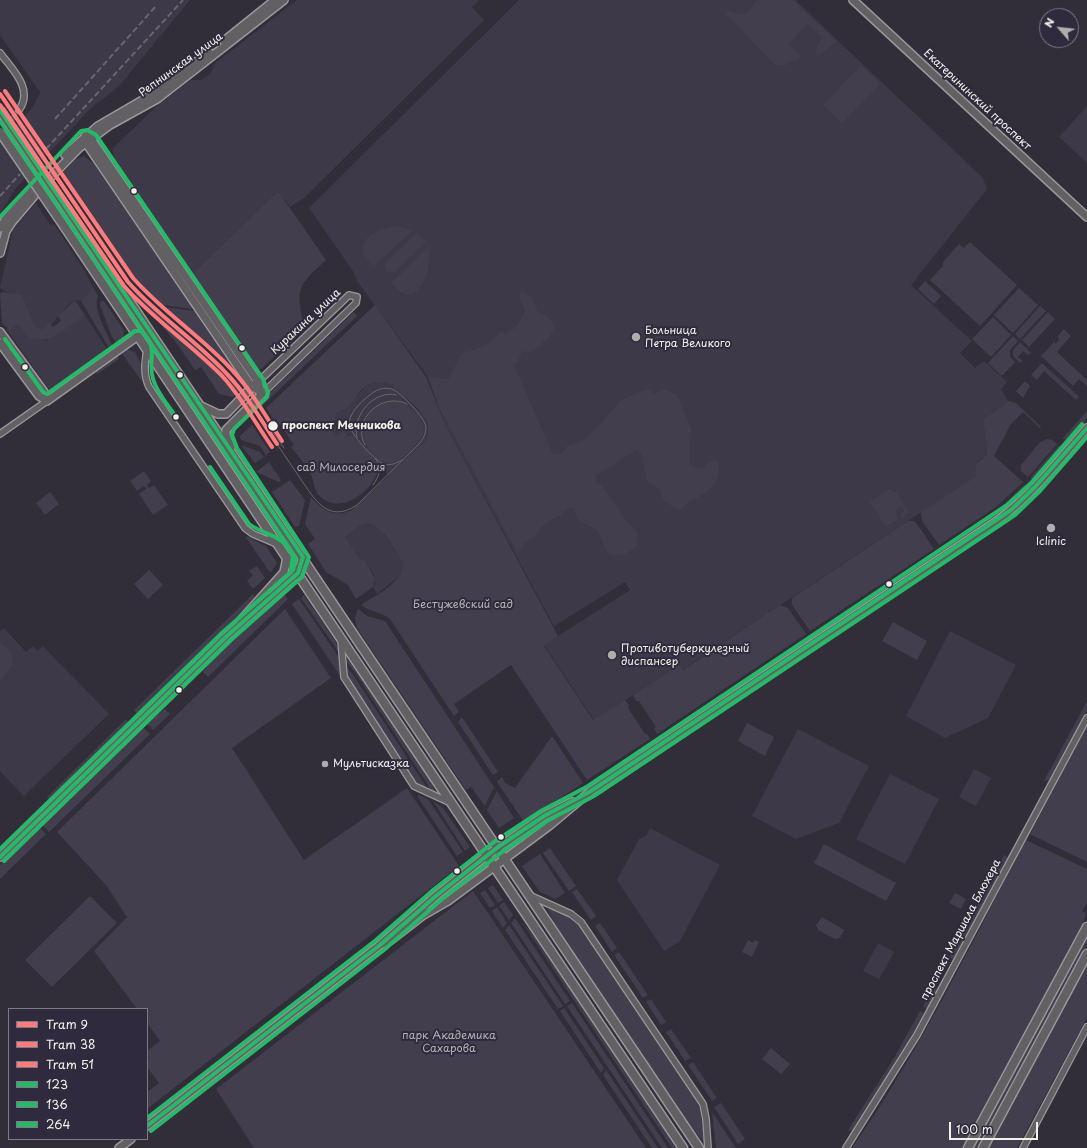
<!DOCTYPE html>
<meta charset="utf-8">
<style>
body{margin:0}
#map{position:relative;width:1087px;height:1148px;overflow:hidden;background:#312e39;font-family:"Playpen Sans",sans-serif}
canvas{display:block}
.legend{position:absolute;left:8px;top:1008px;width:140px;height:132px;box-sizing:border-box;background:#2f2a3d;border:1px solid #7e7a81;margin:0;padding:5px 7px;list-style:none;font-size:12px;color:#f4f1e8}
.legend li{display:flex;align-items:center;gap:8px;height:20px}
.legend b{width:20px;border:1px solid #7e7a81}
.north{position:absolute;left:1039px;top:8px;width:40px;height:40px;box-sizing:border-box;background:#2f2a3d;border:1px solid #7e7a81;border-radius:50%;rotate:298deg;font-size:11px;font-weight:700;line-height:16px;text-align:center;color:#f4f1e8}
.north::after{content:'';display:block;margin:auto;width:14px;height:18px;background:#b0adab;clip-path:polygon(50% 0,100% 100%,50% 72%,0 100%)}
.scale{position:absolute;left:949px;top:1122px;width:89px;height:18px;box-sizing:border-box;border:2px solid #f4f1e8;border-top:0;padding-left:5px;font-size:12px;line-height:14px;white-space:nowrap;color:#f4f1e8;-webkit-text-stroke:3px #2f2a3d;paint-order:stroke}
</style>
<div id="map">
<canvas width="1087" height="1148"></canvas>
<ul class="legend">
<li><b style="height:5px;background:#fd7b7d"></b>Tram 9</li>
<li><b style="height:5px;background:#fd7b7d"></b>Tram 38</li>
<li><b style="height:5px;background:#fd7b7d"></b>Tram 51</li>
<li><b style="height:5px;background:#26b969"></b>123</li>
<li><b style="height:5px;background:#26b969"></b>136</li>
<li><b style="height:5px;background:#26b969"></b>264</li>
</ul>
<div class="north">N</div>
<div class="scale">100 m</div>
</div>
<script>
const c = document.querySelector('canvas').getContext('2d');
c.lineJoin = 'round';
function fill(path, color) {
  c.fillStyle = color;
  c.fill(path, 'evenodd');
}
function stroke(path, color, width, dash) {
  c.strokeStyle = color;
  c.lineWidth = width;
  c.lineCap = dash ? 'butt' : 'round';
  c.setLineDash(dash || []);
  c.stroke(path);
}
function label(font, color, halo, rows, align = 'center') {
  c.font = font + ' "Playpen Sans",sans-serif';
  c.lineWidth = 4;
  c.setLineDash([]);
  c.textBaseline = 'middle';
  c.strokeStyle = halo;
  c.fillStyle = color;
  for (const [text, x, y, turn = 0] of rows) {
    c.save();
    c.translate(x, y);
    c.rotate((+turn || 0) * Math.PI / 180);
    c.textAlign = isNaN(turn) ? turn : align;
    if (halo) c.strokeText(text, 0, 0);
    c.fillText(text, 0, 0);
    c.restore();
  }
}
fill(new Path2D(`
 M0,0H190L119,86L90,109L16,188L0,213V142L33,107L40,92L0,35Z
 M297,0H479L472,7L484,20L304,198L290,207L278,191L192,274L114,160L113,148L157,106L191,80H201L211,73L214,64Z
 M519,0H795L983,178L987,189L911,285L897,304L911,285L972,341L960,353L975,368L984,361L1007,382L1001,389L1008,401L983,420L987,454L978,461L976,466V476L682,670L679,665L594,720L544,645L630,590L625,582L554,626L446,426L428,377L357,281L353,271L309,208Z
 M1087,106V163L1059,137Z
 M36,203L51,226L54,224L86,273L93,287L81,301L75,300L68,305L44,333L34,332L11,294L0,288L13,230Z
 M85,315L107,349L50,390L6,329L17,321L36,340H45Z
 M381,382L394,385L393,388L400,392L424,417L428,428L426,440L389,476L351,434L338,436L330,428L335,422L337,413L343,411L366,386L371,383Z
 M364,524L375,525L381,529L403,563V569L397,578L377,594L373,587L375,583L374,575L365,560L360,559L345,537Z
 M4,628L26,652L33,646L37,651L43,646L109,714L24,796L0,771V631Z
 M950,631L1016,665L988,718L945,738L906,716Z
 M798,729L869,766L839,823L796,839L752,816Z
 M974,769L991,778L976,806L959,797Z
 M890,774L939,799L905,864L856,839Z
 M650,828L720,865L680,941L664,951L617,880L639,839L646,836Z
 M878,943L894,952L879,979L863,971Z`), '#3e3948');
fill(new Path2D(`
 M757,0H793L836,41L819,56L815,52L822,37L807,24L789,44L801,56L796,61H790L786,65H775L726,14L729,11C743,18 750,12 757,0Z
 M861,65L880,84L842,123L823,105Z
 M84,156L94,164L193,309L163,305L150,297L134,277L63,173L75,160Z
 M278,191L326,260C295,288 297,288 304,329L261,369H257L191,275Z
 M394,226L413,230L374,266L362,254C360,236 380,229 394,226Z
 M417,233L426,242L394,273L386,271L385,263Z
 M970,242L1017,285L980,326L930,280L943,266V262L959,244L964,248Z
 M429,246C431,266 428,283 411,295C402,295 397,290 391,283Z
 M925,281L941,296L934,304L918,289Z
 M93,287L98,296C92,309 107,332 112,345L109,348L81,301Z
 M1019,288L1038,305L1013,333L994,315Z
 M523,291L533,298L537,311C569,325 548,339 530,353L523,351L520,355L519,361L514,365L553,454H562L566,447L583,440L600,424L621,400L643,391L650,390L655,394L663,389L677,394L691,429L689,464L697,468L705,467L709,462L713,460L718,462C723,493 696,493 679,511L663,500L660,489L647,482L642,455L636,450L596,476V483L602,486L625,519L638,533L637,545C628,555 619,557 607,553C598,529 602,531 579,521L573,508H568L559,516L550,520L540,528L536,535L524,543L522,549L518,553L439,408L428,377L445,379L449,378L462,353C475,350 494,344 500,331L507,334L508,330L514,329C517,323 526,316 524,309C522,302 519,300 520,293Z
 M3,292L22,295L35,328L43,329L49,323L53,327L61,321L58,316L75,300L85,315C71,324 45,350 28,336C24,333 21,328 18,324L10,330L2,323L0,294Z
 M137,294L219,367L239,391L233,397L219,394L201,367L195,370L178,345L136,295Z
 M101,301H104L124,330L123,340L117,344L112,337L100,305Z
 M153,302L163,307L194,311L243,383L242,385L224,363Z
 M375,305L426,377L446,426L558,636L544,646L593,720L625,700L629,705L628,708L645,734H647L650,739L587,780L511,665L454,704L459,712L454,716L390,619C382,612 370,612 361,605C376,595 403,583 403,563C395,552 380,517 363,525C357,528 351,533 345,537L360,559L365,560L375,579L373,587L356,599L348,585L326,572L308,544L315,539L305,524L311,497C322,511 335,518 352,510L426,440C428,434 429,429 427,423C424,413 403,394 393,388L394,385C354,373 362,406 337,413L335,422L330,428L338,436L343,431L348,436L351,434C359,443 372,453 377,464C384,480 345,518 322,498C314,492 315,486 312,477C308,467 298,456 291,447L294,445L276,419L274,420L266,408Z
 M1040,306L1046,311L1020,339L1015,334Z
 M354,312L357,316L262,406L259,403Z
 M1048,312L1055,319L1029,347L1022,340Z
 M993,317L1011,335L991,357L972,339Z
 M1064,329L1071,336L1057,352L1087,380V386L1079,379L1073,386L1041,356L1054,342L1056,344L1059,340L1058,336Z
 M1013,336L1018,341L1010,350V357L1015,362L1002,376L988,363Z
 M1020,342L1031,353L1028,355L1023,351L1018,357L1023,361L1020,363L1013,356V350Z
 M127,349L135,352L141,364L142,382L121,352Z
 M117,356L119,359L97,374L95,371Z
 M1042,363L1079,397L1076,400L1044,371L1037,380L1031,375Z
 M1025,381L1030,386L1023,398L1016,391Z
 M394,401C407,403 421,415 424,429C422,439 416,444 409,451C405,455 400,461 394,462C362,469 347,404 394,401Z
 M1008,401L1016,403L1041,427L1040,428L1023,412L1011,424L994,456L1023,482L996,507L939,545L922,521L921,512L976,476V464L987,454L983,420Z
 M1087,411V419L1069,440L1062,439Z
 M252,425L270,452L266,455L260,446L241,440L240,436Z
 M1047,439L1052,440L1057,444L1028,477L1021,471V465L1040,442Z
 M241,445L260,452L264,457L255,463Z
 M1059,445L1062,450L1035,480L1030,478Z
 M269,462L281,480L279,482L256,472Z
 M144,471L151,481L147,485L149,488L154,485L168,505L153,515L139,494L146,489L144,486L137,491L130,481Z
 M290,480L305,500L299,526L295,527L272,492Z
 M1025,484L1026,492L1001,514L943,552L940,548L998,510Z
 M890,489L897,493L908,512L902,519L900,515L905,511L901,506L895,513L898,519L886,527L870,502Z
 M50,492L59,504L45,515L36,503Z
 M908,521H914L917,524L934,549L810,631L792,605V598Z
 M245,536L266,546L277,563L271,572L269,571Z
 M936,551L939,555L909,575L907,571Z
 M257,566L265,578L253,589L247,581L253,575L249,571Z
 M149,570L163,585L148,599L134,584Z
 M878,590L880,594L815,638L812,634Z
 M253,594L255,597L223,632L138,715L134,710Z
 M284,594L288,599L208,677L203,672L214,657L231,641Z
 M304,595L336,642L340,654L301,598Z
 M299,599L340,659L342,679L292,604Z
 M780,605L788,608L806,634L657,734L654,728L656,727L639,701H636L633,695L679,665L683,670Z
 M285,609L331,678L232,748L304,860L407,788L459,866L147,1109V1092L159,1083L147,1067V1060L149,1058L147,1051L160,1041L147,1023V1009H137L94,951L127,917L106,885L57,832Z
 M358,609L367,616L385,621L494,787L485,806L471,787L466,790L357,628L355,617Z
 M893,622L927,641L917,660L882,641Z
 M807,637L810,641L663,739L659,736Z
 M0,643C10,647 13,656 13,665L0,682Z
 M347,659L358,670L429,778L435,791L431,790L354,671L347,663Z
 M347,668L352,673L427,788L416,783L347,675Z
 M1087,701V710L1049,780L1044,781Z
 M165,709L170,714L153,730L146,723Z
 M462,717L498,772L493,775L458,722Z
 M126,719L129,724L51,799H49L47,797Z
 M747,723L774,737L765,756L738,741Z
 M1087,726V862L1030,834Z
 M142,727L150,734L49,832L42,825Z
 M552,736L583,783L524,822L497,782L502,777L505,783L515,788Z
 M653,740L654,745L592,786L589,783Z
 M585,786L586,790L572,799L547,810Z
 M497,791L514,818L499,828L487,810Z
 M419,795L428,799L463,852L457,856L417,796Z
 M433,801L443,808L470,847L465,851Z
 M39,827L46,834L0,879V865Z
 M1026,840L1087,869V903L1082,911L1086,913L1082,927L962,1148H852C920,1051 971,944 1026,840Z
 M824,844L896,883L886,901L814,863Z
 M550,848L576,886L569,891L543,853Z
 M540,854L565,893L556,899L540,892L522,866Z
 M1004,855L1008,857L953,959L949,957Z
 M493,885L503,900L498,903L488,888Z
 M577,889L596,916L591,920L572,892Z
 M485,890L495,905L490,908L480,893Z
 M473,891L646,1148H254L216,1089Z
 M955,893L966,899L961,909L949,903Z
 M90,896L117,923L52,987L25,960Z
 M504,902L513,915L509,920L499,906Z
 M497,907L507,923L503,928L492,911Z
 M550,907L571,917L577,922L697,1100L701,1113L704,1142L688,1124L555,927L548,910Z
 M822,917L844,930L840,938L835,939L818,930L816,925Z
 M515,918L570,1001L565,1004L511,923Z
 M522,922L532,933L676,1148H672Z
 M600,923L617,948L612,952L595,926Z
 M509,925L563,1006L558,1009L505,930Z
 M1087,937V943L977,1148H974Z
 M748,940L753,943L755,940L759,942L752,957L742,952Z
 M619,952L648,995L643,998L614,955Z
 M1087,966V1018L1017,1148H989Z
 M934,986L938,988L927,1009L923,1007Z
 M651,999L666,1022L661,1025L646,1002Z
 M572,1003L668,1148H662L567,1006Z
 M564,1008L604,1068L601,1073L560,1011Z
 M920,1011L924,1013L903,1051L852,1132L848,1130L894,1058Z
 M671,1029L691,1058L685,1061L666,1032Z
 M771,1048L790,1064L781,1074L762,1059Z
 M693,1062L717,1098L712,1101L688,1065Z
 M606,1070L658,1148H652L603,1075Z
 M721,1103L745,1139L738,1144L714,1107Z
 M712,1112L736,1148H716Z`), '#423e4d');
stroke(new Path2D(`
 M0,134L19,110`), '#4e4b53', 5.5, [5.5, 3]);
const minor = new Path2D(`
 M0,53C12,69 34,89 19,110
 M147,349C145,362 143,374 149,387L245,528L253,534L277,544
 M252,387L262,394L356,303L357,297L349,295L258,382
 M0,434L47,401
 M341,640L344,677L414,786L451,803
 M531,896L571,914L581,922L703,1104L706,1119L708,1148
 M846,1148L917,1035L1087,718
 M1023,1148L1087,1027`);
const tertiary = new Path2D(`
 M853,0L1087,217
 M224,41L275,0
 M85,136L91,139L258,382L262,394L226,430V435L231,447
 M85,139L86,143L252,387
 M65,155L98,126L158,91L209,52
 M0,228L7,217L40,181
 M0,253L6,231L12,222L45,183L79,148L110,125L157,99L284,0
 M0,332L44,392L47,401
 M0,343L39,396L47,401
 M47,401L138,336
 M201,406L218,414H226L255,384
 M241,620L284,572L287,557
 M0,857L227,636L298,573L303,557
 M380,945L391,940L422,916L448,901L549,826L591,791L997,521C1032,495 1059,460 1087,428
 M147,1126L380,945L437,895L486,856L544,816L572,802
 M119,1148L131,1139`);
const primary = new Path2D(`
 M74,219L699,1148
 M64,226L683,1148
 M968,1148L1087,927
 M983,1148L1087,954`);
stroke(minor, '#9a989b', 8);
stroke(tertiary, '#9a989b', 10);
stroke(primary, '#9a989b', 11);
stroke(minor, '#626063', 5.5);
stroke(tertiary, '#626063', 7);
stroke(primary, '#626063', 8);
stroke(new Path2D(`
 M270,428L284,448
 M357,437C351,416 375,389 396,395
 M277,444C285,455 292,467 300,478C315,500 328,524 357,505L419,444C423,439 426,434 426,427C425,418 403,395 394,390C387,387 380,388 374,392C365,398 350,411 349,423C349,433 374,460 384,464C391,466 396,463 402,460
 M365,445C351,420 382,391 407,404
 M373,485C380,475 382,468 375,458`), '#68666b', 1);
stroke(new Path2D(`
 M55,119L157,5
 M46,149L183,0
 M0,196L20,174`), '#68666b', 2, [6, 3]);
const primaryBridge = new Path2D(`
 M0,110L74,219
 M0,132L64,226`);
stroke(primaryBridge, '#9a989b', 11, []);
stroke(primaryBridge, '#626063', 8);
stroke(new Path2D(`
 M0,110L303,557L298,573L227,636L0,857
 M147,1126L380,945L437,895L498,847L544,816L591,791L1011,510L1035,487L1087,428`), '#26b969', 4);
stroke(new Path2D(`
 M0,121L296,558L293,570L223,632L0,849
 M151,1131L384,950L441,900L502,852L547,821L594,796L1015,515L1040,491L1087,437`), '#26b969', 4);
stroke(new Path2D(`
 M0,217L81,131L87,130L96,135L263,379L268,393L267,397L234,429L232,435L237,448L309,557L302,577L231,640L4,861
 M5,339L43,392L47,394L135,331H141C160,348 147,359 153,379C157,393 168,405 176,417
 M210,467L249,524C267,537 282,533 293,556L291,570
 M147,1118L376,940L433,890L494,842L541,811L588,786L1007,505L1031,483L1082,424`), '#26b969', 4);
stroke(new Path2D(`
 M0,94L128,282C158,316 197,341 227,374C247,395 261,420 277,444`), '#fd7b7d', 4);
stroke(new Path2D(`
 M0,105L124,286C154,320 192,345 223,377C242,398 256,424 272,447`), '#fd7b7d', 4);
stroke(new Path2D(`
 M5,91L133,278C163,312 202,337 232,370C252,391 266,417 282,441`), '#fd7b7d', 4);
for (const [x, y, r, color] of [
 [134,191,3.5,"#f4f1e8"],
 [636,337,5,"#b0adab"],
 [242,348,3.5,"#f4f1e8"],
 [25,367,3.5,"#f4f1e8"],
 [180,375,3.5,"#f4f1e8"],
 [176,417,3.5,"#f4f1e8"],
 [273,426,5.5,"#f4f1e8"],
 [1051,528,5,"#b0adab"],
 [889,584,3.5,"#f4f1e8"],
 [612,655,5,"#b0adab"],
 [179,690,3.5,"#f4f1e8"],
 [325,764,4,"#b0adab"],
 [501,837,3.5,"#f4f1e8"],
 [457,871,3.5,"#f4f1e8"]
]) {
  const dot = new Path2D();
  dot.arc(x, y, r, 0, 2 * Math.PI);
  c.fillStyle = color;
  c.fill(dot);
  stroke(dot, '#2f2a3d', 1.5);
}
label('11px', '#f4f1e8', '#2f2a3d', [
 ["Репнинская улица",181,65,-36],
 ["Екатерининский проспект",977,100,43],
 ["Куракина улица",306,322,-43],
 ["проспект Маршала Блюхера",961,930,-62]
]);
label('11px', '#f4f1e8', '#2f2a3d', [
 ["Больница",645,331],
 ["Петра Великого",645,344],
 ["Iclinic",1051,542,"center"],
 ["Противотуберкулезный",621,649],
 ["диспансер",621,662],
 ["Мультисказка",333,764]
], 'left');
label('bold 11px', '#f4f1e8', '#2f2a3d', [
 ["проспект Мечникова",282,426]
], 'left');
label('11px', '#b7b3b3', '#2f2a3d', [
 ["сад Милосердия",341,468],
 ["Бестужевский сад",463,605],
 ["парк Академика",449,1036],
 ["Сахарова",449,1049]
]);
</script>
